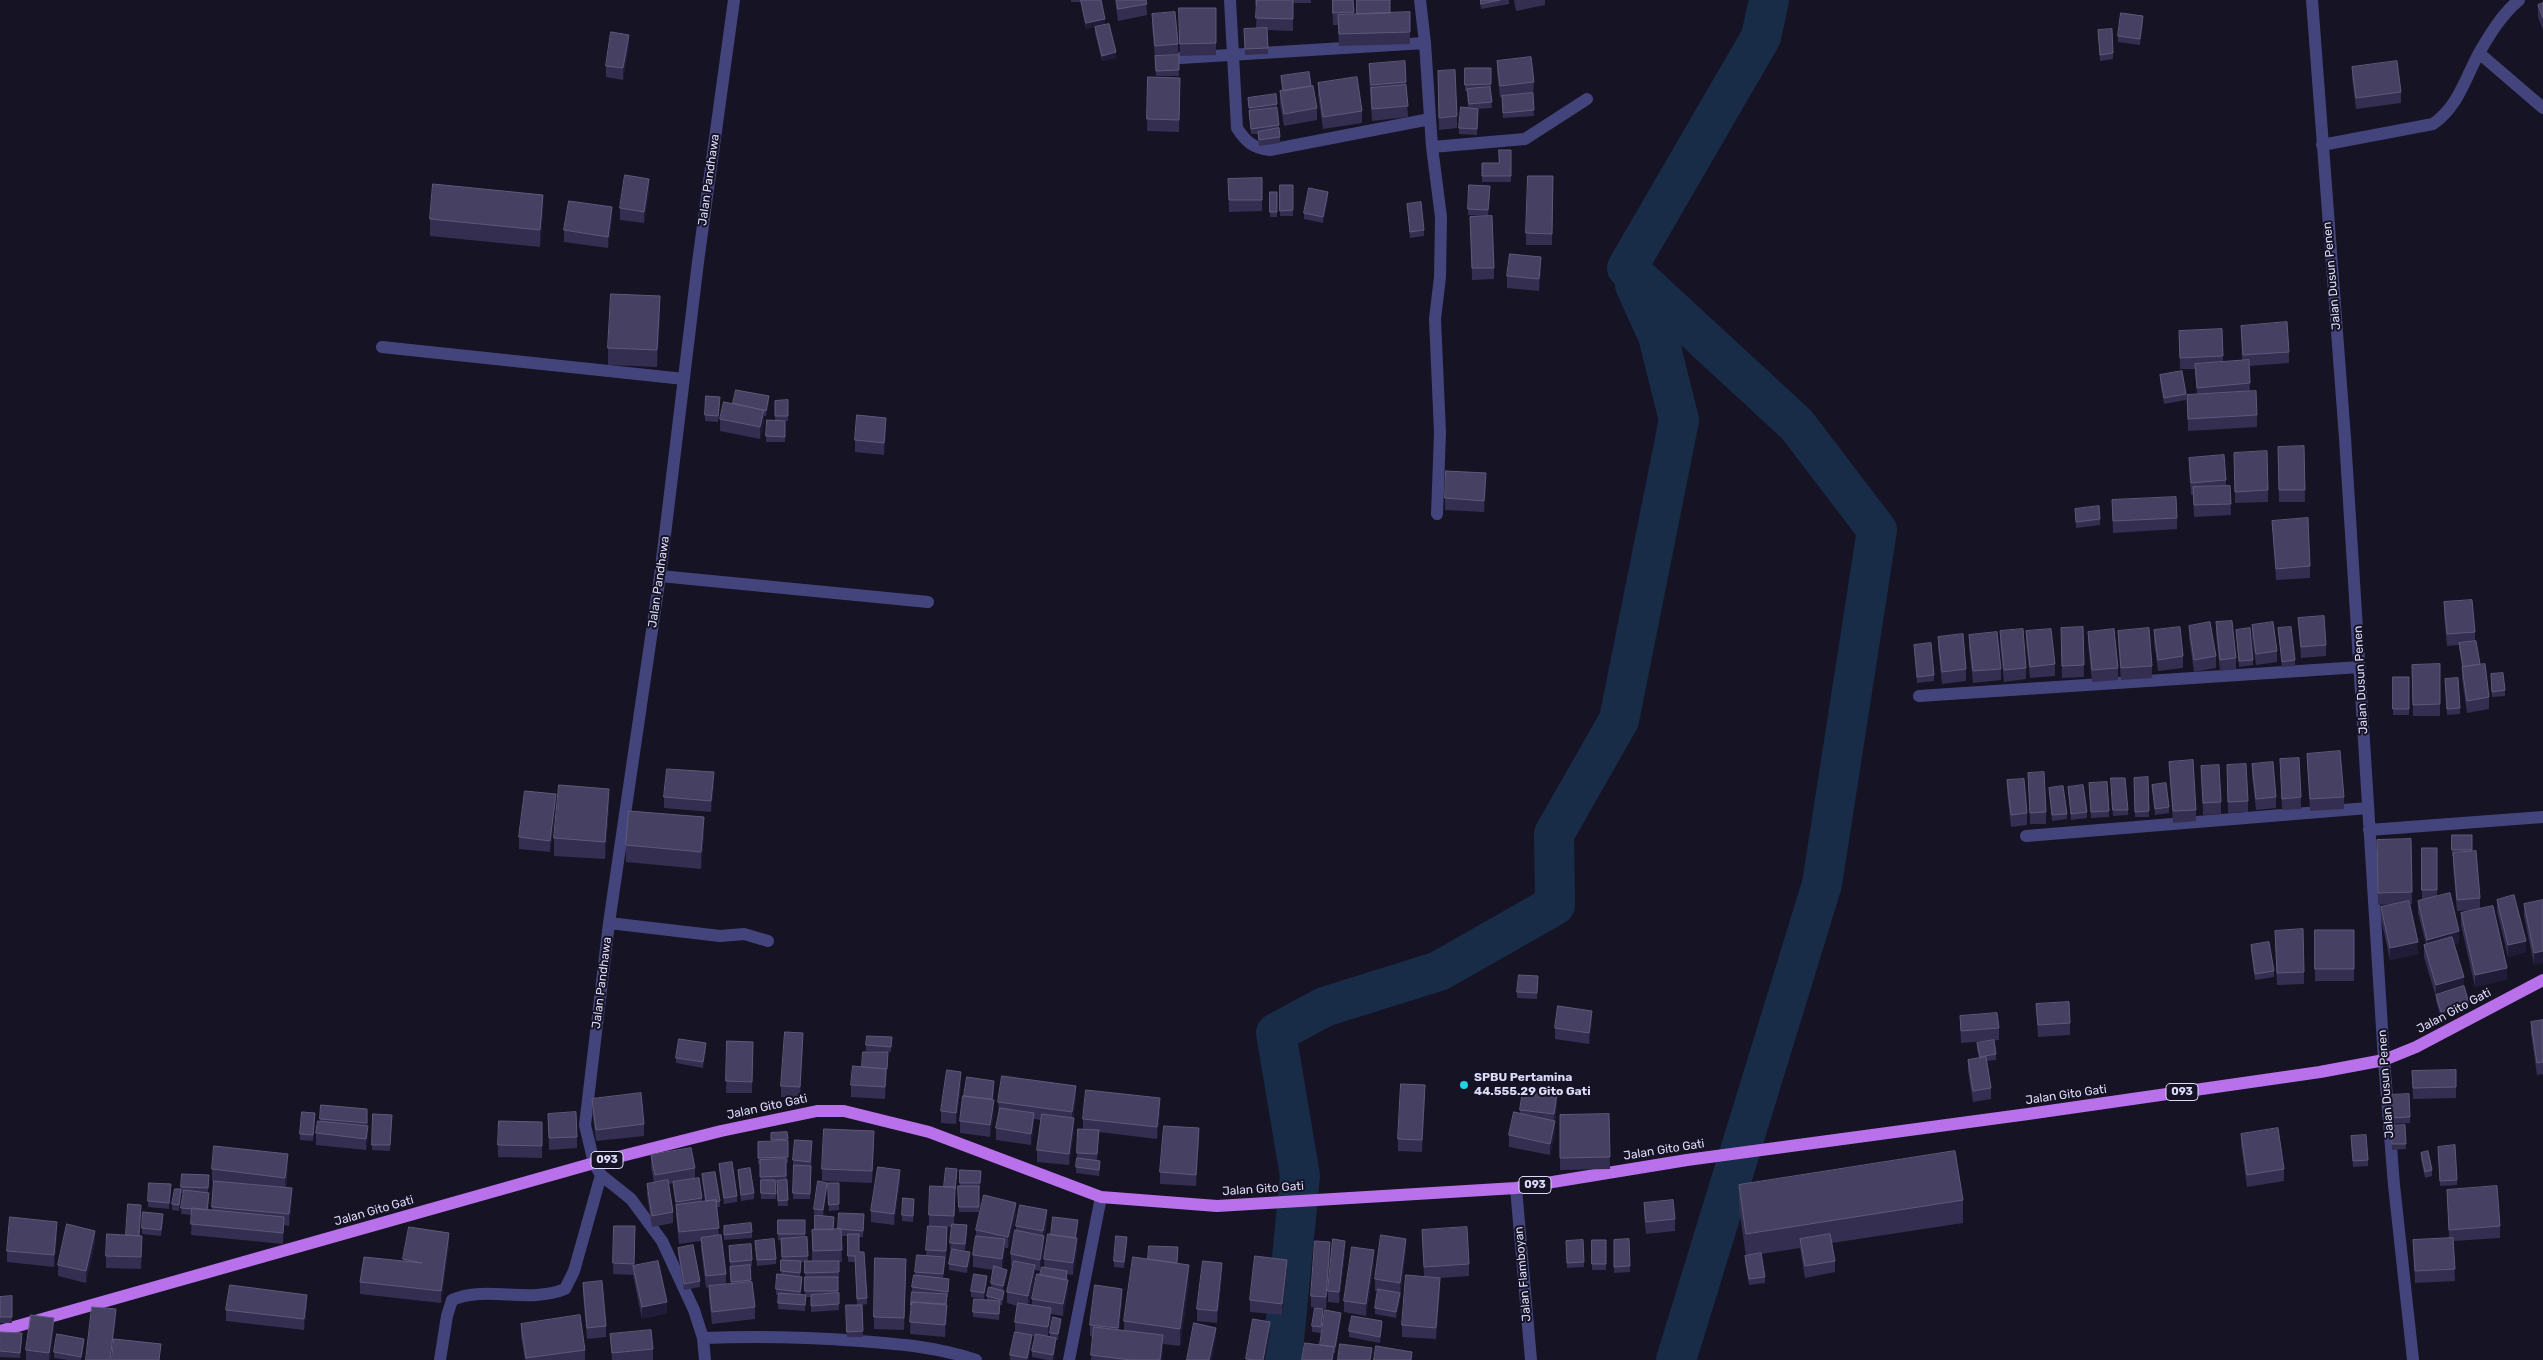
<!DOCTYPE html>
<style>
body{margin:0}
canvas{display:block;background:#151324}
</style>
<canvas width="2543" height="1360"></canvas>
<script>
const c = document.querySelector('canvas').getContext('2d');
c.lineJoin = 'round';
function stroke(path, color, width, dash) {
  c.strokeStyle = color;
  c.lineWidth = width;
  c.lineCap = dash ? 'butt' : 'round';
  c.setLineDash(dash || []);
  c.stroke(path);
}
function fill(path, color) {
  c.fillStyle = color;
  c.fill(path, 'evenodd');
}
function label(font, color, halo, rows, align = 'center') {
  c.font = font + ' Rubik,sans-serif';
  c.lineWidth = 4;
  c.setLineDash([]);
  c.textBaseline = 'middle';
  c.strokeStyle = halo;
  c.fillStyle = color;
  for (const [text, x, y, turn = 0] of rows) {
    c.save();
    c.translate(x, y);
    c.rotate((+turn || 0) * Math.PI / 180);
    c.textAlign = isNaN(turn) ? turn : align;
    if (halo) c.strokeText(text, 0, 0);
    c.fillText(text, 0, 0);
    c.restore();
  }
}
stroke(new Path2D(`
 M1282,1360L1300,1176L1276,1033L1324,1007L1439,971L1555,905L1554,834L1619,720L1679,420L1658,336L1635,285
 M1676,1360L1822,884L1877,530L1797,425L1627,268L1761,37L1769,0`), '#182c48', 40);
stroke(new Path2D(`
 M1230,0L1237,128C1246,142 1253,148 1270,150L1430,119
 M1420,0L1425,43L1432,147L1441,217L1440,277L1435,319L1440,433L1437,514
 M2312,0L2345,438L2384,1060L2394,1185L2413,1360
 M2479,53L2543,108
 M1164,59L1425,43
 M2322,145L2433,124C2458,107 2465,79 2479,53C2490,34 2502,14 2519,0
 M1432,147L1525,139L1587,99
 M382,347L684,379
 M660,576L928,602
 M1919,696L2360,667
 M2369,830L2543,817
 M2026,836L2368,808
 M609,923L720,936L744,934L768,941
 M1516,1188L1531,1360
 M703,1338C756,1336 807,1337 860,1341C900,1344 938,1347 976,1360
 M440,1360L447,1316L452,1300C487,1285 528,1304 565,1289L574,1271L601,1175
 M705,1360L703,1338L694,1310L662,1241L631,1199L601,1175L594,1163L585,1125L609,923L660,576L698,262L734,0
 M1069,1360L1101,1197`), '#44447d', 12);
stroke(new Path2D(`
 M0,1331L594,1163L721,1131L817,1111H844L929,1132L1101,1197L1217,1206L1516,1188L1687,1160L2028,1114L2320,1072L2384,1060L2416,1047L2543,980`), '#b971eb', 12);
fill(new Path2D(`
 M1071,0H1101L1105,25L1116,58L1102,61L1095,33V27L1086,29L1081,2H1071Z
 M1115,0H1146L1147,15L1118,21Z
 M1255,0H1311V3H1293V31L1267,30L1268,54L1245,55L1244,29L1256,28L1257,5H1255Z
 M1332,0H1353L1354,14L1410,12V44L1339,46L1338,25H1333Z
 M1480,0H1509V4L1481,9Z
 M1514,0H1545V5L1516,11Z
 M2543,3V30L2538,17V5Z
 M1179,8H1216V55L1180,56Z
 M1152,14L1178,44L1179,76H1156L1155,58L1152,26Z
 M2143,22L2140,45L2118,42V36Z
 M2098,30L2113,53V59L2100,61Z
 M629,46L623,80L606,77V66Z
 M1497,61L1534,82L1533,94L1534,116L1503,118L1502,97H1500L1497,73Z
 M1369,64L1406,82L1408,117L1372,121L1369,76Z
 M2352,67L2401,92V103L2356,109L2352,78Z
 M1465,68H1491V90H1490L1492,108L1478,109L1477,135L1459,134V128L1468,108L1467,91H1465Z
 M1438,71L1457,116V128L1439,130Z
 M1281,76L1311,86L1317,108V120L1284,126L1280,103V91H1283Z
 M1148,77L1180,78L1179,132L1147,131Z
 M1318,83L1362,111V123L1323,129L1318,95Z
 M1248,98L1277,104V110L1280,137V143L1259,146L1258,134H1251Z
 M1511,150V182H1482V163H1499Z
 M1553,176L1552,245H1526V233Z
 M1262,178V211L1229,212L1228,179Z
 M1280,185H1293V216H1280Z
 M649,191L644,223L620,220V208Z
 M1270,192H1277V217H1270Z
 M1490,192L1488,216L1494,268V279L1472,280L1470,217L1486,216L1468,215V209Z
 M1328,198L1323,223L1304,219V213Z
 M1407,204L1424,230V236L1410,238Z
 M543,212L540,247L430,236V219Z
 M612,219L608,248L564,242V230Z
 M1541,269L1539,291L1507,288V276Z
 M660,314L657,367L608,365V348Z
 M2241,326L2289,352V363L2249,366L2250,392L2257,415V427L2188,431L2187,395H2197L2195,369H2180L2179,331L2222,329L2223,362L2242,360Z
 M2160,375L2186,394V400L2164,404L2160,381Z
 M788,400V421H785V442H766L767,420L775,421V401Z
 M769,402L766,416H764V421L760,439L720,431V419L733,403Z
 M720,403L718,422L705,421V415Z
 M886,430L884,455L855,452V440Z
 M2304,446L2305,502H2279L2278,447Z
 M2234,453L2268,490V502L2235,503Z
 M2189,458L2226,480V486H2230L2231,515L2194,517L2193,495H2191L2189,470Z
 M1486,485L1484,512L1445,510V498Z
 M2112,500L2177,518V529L2113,533Z
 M2075,509L2100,519V525L2076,528Z
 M2272,521L2310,566V578L2276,580Z
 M2444,602L2475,632V641L2480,665L2489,697V709L2467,713L2462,679V667L2459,645L2447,646L2444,614Z
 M2298,618L2326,645V656L2301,658Z
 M2216,622L2236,658V669L2220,671L2216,634Z
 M2252,625L2277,651V662L2256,665L2252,637Z
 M2189,626L2216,656V668L2194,672L2189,637Z
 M2083,627L2084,677L2062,678L2061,628Z
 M2278,628L2295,660V666L2282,667Z
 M2154,630L2183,656V668L2158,671L2154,642Z
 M2236,630L2253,660V665L2239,667Z
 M2000,631L2026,668V679L2004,682L2000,643Z
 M2026,631L2055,664V676L2030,678L2026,643Z
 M2118,631L2152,666V678L2121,680L2118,642Z
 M2088,632L2118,668V680L2092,682L2088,643Z
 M1969,635L2001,669V680L1973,683L1969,647Z
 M1938,637L1966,669V681L1942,684L1938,648Z
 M1914,645L1934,675V681L1917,683Z
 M2440,664V716H2413L2412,665Z
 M2491,674L2505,690V696L2492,697Z
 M2393,677H2409V715H2393Z
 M2445,679L2460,708V714L2447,715Z
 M2307,754L2344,797V809L2310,811L2307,765Z
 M2280,759L2301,797V809L2282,810Z
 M2169,762L2196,810V821L2173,823Z
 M2252,764L2276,797V808L2256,810L2252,776Z
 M2227,765L2248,801V812L2228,813Z
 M2201,766L2221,802V814L2203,815Z
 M2028,773L2046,812V824H2030Z
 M2148,777L2149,817H2135L2134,778Z
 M2007,780L2027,813V825L2011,827L2007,792Z
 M714,784L711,812L664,808V797Z
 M2111,784L2128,810V815L2113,816Z
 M2152,785L2169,807V813L2155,815Z
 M2068,787L2087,812V818L2071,820Z
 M2049,788L2067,814V819L2052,821Z
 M2089,789L2109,811V817L2091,818Z
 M556,806L550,852L519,849V837Z
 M609,806L605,859L554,856V838Z
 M704,834L701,869L626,862V845Z
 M2452,835H2472V851L2480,898V909L2507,979L2475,987L2461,925V913L2476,910L2457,911L2453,865V856H2452Z
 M2411,839L2412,904H2409L2418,954L2390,960L2381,919V907L2393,904L2378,905L2377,840Z
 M2422,848H2437V897L2459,943L2454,944L2469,1009L2441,1018L2436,1001V997L2424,957V945L2426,944L2418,913V901L2422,900Z
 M2497,900L2526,952L2508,957L2497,911Z
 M2543,900L2534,965L2524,916V904Z
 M2315,930H2354V981H2315Z
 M2275,931L2304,972V984L2277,985Z
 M2251,945L2274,971V977L2255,980L2251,951Z
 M1538,981L1537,999L1517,998V992Z
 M2036,1004L2070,1023V1035L2038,1037Z
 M1960,1016L1999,1028V1040L1961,1043Z
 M2543,1020V1074L2537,1075L2531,1034V1022Z
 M1592,1023L1589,1044L1555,1039V1028Z
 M892,1037L891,1052L866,1051V1045Z
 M727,1041L753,1042L752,1093H726Z
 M1977,1043L1996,1054V1060L1987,1061L1991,1088V1099L1973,1102L1968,1071V1060L1979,1058L1977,1049Z
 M803,1044L800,1098L781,1097V1086Z
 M706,1049L703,1068L676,1063V1058Z
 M888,1052L885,1099L851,1097V1085L862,1067Z
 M2456,1070V1098L2413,1099L2412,1071Z
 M961,1084L956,1124L941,1123V1111Z
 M994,1087L993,1100L994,1112L990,1137L960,1133V1121Z
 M2390,1095L2410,1117V1123L2391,1124Z
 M1425,1097L1422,1152L1398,1151V1139Z
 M1076,1098L1073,1118L1074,1130L1069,1165L1037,1162V1150L1041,1120L1034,1119V1125L1031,1145L996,1140V1128L999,1114L998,1102Z
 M592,1099L644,1124V1136L596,1141L592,1110Z
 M321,1105L367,1109L368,1138L366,1150L316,1145V1133L320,1121Z
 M1557,1105L1555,1121V1132L1550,1155L1509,1147V1135L1520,1113V1110Z
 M1160,1110L1157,1139L1099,1132L1097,1160L1100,1167L1099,1176L1076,1173L1077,1159V1153L1083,1129V1119Z
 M373,1114L392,1115L390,1151L372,1150Z
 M548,1114L577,1137V1148L549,1150Z
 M1609,1114L1610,1169L1560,1170V1115Z
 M315,1119L313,1141L300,1140V1134Z
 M542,1122V1158L498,1157V1145Z
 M2405,1125L2406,1149L2392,1150L2391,1126Z
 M787,1132L788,1163H786L788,1206H778L777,1182H775L776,1199H761L760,1164H758V1142H771V1133Z
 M2241,1134L2284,1169V1181L2247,1187L2241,1145Z
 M2351,1136L2368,1160V1166L2353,1167Z
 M1199,1140L1196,1186L1160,1184V1172Z
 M874,1142L872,1183L822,1181V1169Z
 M812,1146L810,1199H793L794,1166H793V1160Z
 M2438,1152L2457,1180V1185L2440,1186Z
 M2421,1153L2432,1170V1176L2425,1178L2421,1159Z
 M651,1155L695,1168V1178L702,1198V1202L705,1201L702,1180V1174L720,1201V1207H716L719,1235L726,1274V1285L731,1284L729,1246L752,1260V1266H750L751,1282L755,1307V1319L712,1324L709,1298V1287L706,1288L701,1249V1241L679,1244L676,1216V1207L673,1183L669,1184L673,1212V1223L652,1227L647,1195V1184L654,1183L651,1167Z
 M719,1164L737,1196V1202L724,1204L719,1170Z
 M288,1166L286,1188L292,1200L289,1226L284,1225L283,1244L191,1235L192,1215L181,1214L183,1193H181L179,1211L172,1210V1204L181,1189V1187L209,1175L208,1193L209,1199L208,1210H212L214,1181H212V1169Z
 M738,1170L754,1193V1199L741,1201L738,1176Z
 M960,1170L981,1171L980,1189H979V1212H959L958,1186H960Z
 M957,1175L955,1194L954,1224L967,1231L965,1250L954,1249L970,1258L967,1273L949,1270V1264L952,1249H950L952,1227H947L946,1257L926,1256L929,1226V1215L944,1187Z
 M900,1181L894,1225L871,1222V1211Z
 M828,1183H839V1210L829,1211Z
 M1739,1185L1963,1200V1223L1832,1243L1835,1261V1272L1805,1278L1800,1248L1761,1254L1765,1277V1283L1749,1285L1745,1262V1256H1746L1739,1208Z
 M827,1188L823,1216L814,1214V1209Z
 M171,1190L169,1209L148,1207V1201Z
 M2447,1190L2500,1226V1238L2453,1241L2455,1281L2415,1283L2413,1240L2449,1238Z
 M1644,1203L1675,1219V1231L1646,1234L1644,1215Z
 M914,1205L913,1222L902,1221V1215Z
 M141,1211L139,1236L142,1247L141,1269L106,1268V1256L126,1235Z
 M864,1214L863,1237H859V1252L867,1298V1304L862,1305L863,1337H847L846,1305H857L855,1262H848V1236H841L842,1262H839V1278H838L839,1310L811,1312V1297H806L805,1311L778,1309L779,1295H776V1289L781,1275L782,1260L781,1240H778V1220H805V1238L807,1237L808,1261H812V1230H815V1215L834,1230L838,1229ZM801,1262H805V1295L801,1294L802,1283L800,1277Z
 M1016,1214L1008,1248H1005L1002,1268L1007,1275L1003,1291L1004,1297L1002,1305H1000L999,1320L973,1317V1312L987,1300V1296L991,1288V1283L994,1270L973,1267V1255L976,1237V1230Z
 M163,1220L161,1236L142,1234V1228Z
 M1047,1221L1044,1238V1247L1040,1271L1035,1270V1276L1029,1304L1032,1305V1299L1040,1275L1044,1267V1259L1051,1235L1078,1226L1076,1238L1077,1250L1073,1275L1067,1274L1068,1291L1063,1316L1051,1314V1320L1048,1337H1050V1333L1061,1324L1058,1340H1056V1344L1053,1360H1047L1032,1357V1351L1036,1337L1032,1336V1341L1028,1360H1010V1355L1015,1332V1322L1017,1306L1007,1303V1292L1013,1266H1011V1254L1016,1231V1226Z
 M614,1226H635L634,1266L667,1313L642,1319L633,1275L613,1274Z
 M724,1226L752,1232V1238L724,1240Z
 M1422,1230L1469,1264V1276L1440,1278V1289L1436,1339L1402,1337V1325L1424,1276Z
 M57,1233L54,1267L7,1262V1251Z
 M1629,1239L1630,1272L1614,1273V1240Z
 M1583,1240L1584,1267L1567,1268L1566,1241Z
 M1592,1240H1606V1270H1592Z
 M755,1241L776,1259V1264L757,1266Z
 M95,1242L86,1283L58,1276V1265Z
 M1127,1243L1124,1268L1114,1267V1261Z
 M449,1244L441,1303L360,1294V1282L403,1261V1259Z
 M678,1248L700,1281V1287L684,1290L678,1254Z
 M1406,1250L1400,1299L1396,1318L1375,1314V1308L1378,1291H1375V1279Z
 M1345,1252L1339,1303L1328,1302V1291Z
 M1330,1254L1326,1309L1311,1307V1296Z
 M917,1255L945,1263L943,1278L949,1285L948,1297H947V1316L945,1337L910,1334L911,1305L912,1287L915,1275Z
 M1374,1262L1366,1316L1344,1312V1301Z
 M1177,1263L1189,1282L1180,1346L1163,1344L1162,1360H1091L1093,1337L1090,1336V1325L1122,1300L1119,1330L1124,1331V1321Z
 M906,1270L904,1330L874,1329V1317Z
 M1287,1271L1282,1315L1250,1312V1300Z
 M1222,1275L1217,1323L1197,1321V1309Z
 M987,1282L984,1299L971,1297V1291Z
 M583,1283L606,1326V1337L587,1339L583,1295Z
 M12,1296V1323H0V1297Z
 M307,1306L304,1330L226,1321V1310Z
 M1323,1315L1321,1333L1312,1332V1326Z
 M1341,1318L1335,1353H1334L1320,1345Z
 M521,1324L585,1350V1360H525L521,1336Z
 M1382,1327L1380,1343L1349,1337V1331Z
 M54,1329L50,1360H26V1350Z
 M0,1332L22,1339L20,1358L0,1357Z
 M610,1334L653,1349V1360H612Z
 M84,1345L81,1360H68L54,1358V1352Z`), '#342e50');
fill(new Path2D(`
 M2143,16V22L2140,45V39Z
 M1105,19V25L1086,29V23Z
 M629,35V46L623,80V68Z
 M1116,52V58L1102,61V56Z
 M649,179V191L644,223V212Z
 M1328,192V198L1323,223V217Z
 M543,195V212L540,247V230Z
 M612,207V219L608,248V237Z
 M1541,257V269L1539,291V279Z
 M660,296V314L657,367V350Z
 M769,396V402L766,416V411Z
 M764,410V421L760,439V427Z
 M886,418V430L884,455V443Z
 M1486,473V485L1484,512V501Z
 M714,772V784L711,812V801Z
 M609,789V806L605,859V842Z
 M556,794V806L550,852V841Z
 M704,817V834L701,869V852Z
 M2459,931V943L2427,951V940Z
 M2526,941V952L2508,957V945Z
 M2418,942V954L2390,960V948Z
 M2543,951V963L2534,965V953Z
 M2507,968V979L2475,987V975Z
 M2464,977V989L2436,995V985Z
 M2469,1003V1009L2441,1018V1012Z
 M1592,1011V1023L1589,1044V1033Z
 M803,1033V1044L800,1098V1087Z
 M706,1043V1049L703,1068V1062Z
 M886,1069V1080L885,1099V1087Z
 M961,1072V1084L956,1124V1113Z
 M1425,1085V1097L1422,1152V1140Z
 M1076,1086V1098L1072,1124V1112Z
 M1557,1094V1105L1554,1125V1114Z
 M1160,1098V1110L1157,1139V1127Z
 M994,1100V1112L990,1137V1125Z
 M1034,1113V1125L1031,1145V1134Z
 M1074,1118V1130L1069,1165V1154Z
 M1555,1121V1132L1550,1155V1144Z
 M368,1126V1138L366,1150V1139Z
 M1199,1128V1140L1196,1186V1175Z
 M288,1154V1166L285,1189V1178Z
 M900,1170V1181L894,1225V1214Z
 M827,1183V1188L823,1216V1210Z
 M292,1188V1200L289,1226V1214Z
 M1016,1203V1214L1008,1248V1237Z
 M1047,1210V1221L1044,1238V1247L1040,1271V1260L1043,1240V1231Z
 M284,1217V1229L283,1244V1233Z
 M57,1222V1233L54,1267V1255Z
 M95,1231V1242L86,1283V1271Z
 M449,1233V1244L441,1303V1291Z
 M1077,1238V1250L1073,1275V1263Z
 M1005,1239V1251L1002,1271V1259Z
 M1406,1239V1250L1400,1294V1283Z
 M1345,1241V1252L1339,1303V1292Z
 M1330,1242V1254L1326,1309V1297Z
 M1374,1250V1262L1366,1316V1304Z
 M970,1252V1258L967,1273V1267Z
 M1287,1260V1271L1282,1315V1304Z
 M1222,1263V1275L1217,1323V1311Z
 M1035,1265V1276L1028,1308V1296Z
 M1189,1265V1282L1180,1346V1329Z
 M1007,1270V1275L1003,1292V1286Z
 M987,1276V1282L984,1299V1293Z
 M1440,1278V1289L1436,1339V1328Z
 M1068,1280V1291L1063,1316V1304Z
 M1122,1289V1300L1118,1340V1328Z
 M1004,1291V1297L1002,1305V1300Z
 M1400,1293V1299L1396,1318V1312Z
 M307,1295V1306L304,1330V1319Z
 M667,1302V1313L642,1319V1307Z
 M947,1305V1316L945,1337V1325Z
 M1051,1308V1320L1048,1339V1327Z
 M116,1309V1321L111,1360H110Z
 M1341,1313V1318L1335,1353V1347Z
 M54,1318V1329L50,1360H49V1353Z
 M1061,1319V1324L1058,1340V1334Z
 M1382,1321V1327L1380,1343V1337Z
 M1270,1322V1334L1265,1360H1263Z
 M1216,1328V1339L1212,1360H1209Z
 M1032,1335V1341L1028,1360H1027Z
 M1163,1335V1347L1162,1360H1160Z
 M1056,1338V1344L1053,1360V1355Z
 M84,1339V1345L81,1360V1357Z`), '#201b37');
const building = new Path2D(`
 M1081,0H1101L1105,19L1086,23Z
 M1117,0H1146L1147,4L1118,9Z
 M1257,0H1293V19L1256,18Z
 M1333,0H1353L1354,12L1333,13Z
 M1357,0H1390V13L1357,14Z
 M1481,0H1500L1481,4Z
 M2543,3V18L2538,5Z
 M1179,8H1216V43L1180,44Z
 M1175,12L1178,44L1155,46L1152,14Z
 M1410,12V32L1339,34L1338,15Z
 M2121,13L2143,16L2140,39L2118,36Z
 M1109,24L1116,52L1102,56L1095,27Z
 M1267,28L1268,48L1245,49L1244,29Z
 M2112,29L2113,53L2100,55L2098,30Z
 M611,32L629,35L623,68L606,66Z
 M1179,55V70L1156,71L1155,56Z
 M1531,57L1534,82L1500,86L1497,61Z
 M1405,61L1406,82L1371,85L1369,64Z
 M2397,61L2401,92L2356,98L2352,67Z
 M1465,68H1491V84L1465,85Z
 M1455,70L1457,116L1439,118L1438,71Z
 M1309,72L1311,86L1283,91L1281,76Z
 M1148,77L1180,78L1179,120L1147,119Z
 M1357,77L1362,111L1323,117L1318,83Z
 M1406,85L1408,106L1372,109L1371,88Z
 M1313,86L1317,108L1284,114L1280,91Z
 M1490,87L1492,102L1469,104L1467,89Z
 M1533,93L1534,110L1503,113L1502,96Z
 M1276,94L1277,104L1249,108L1248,98Z
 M1461,107L1478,109L1477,129L1459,128Z
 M1277,108L1279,125L1251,129L1249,111Z
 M1279,128L1280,137L1259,140L1258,132Z
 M1499,150H1511V176H1482V163H1499Z
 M625,175L649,179L644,212L620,208Z
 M1528,176H1553L1552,234L1526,233Z
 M1262,178V200H1229L1228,179Z
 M433,184L543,195L540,230L430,219Z
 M1280,185H1293V210L1280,211Z
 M1469,185L1490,186L1488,210L1468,209Z
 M1309,188L1328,192L1323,217L1304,213Z
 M1270,192H1277V212H1270Z
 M569,201L612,207L608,237L564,230Z
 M1421,202L1424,230L1410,232L1407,204Z
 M1492,216L1494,268H1472L1470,217Z
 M1510,254L1541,257L1539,279L1507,276Z
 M611,294L660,296L657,350L608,348Z
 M2287,322L2289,352L2243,355L2241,326Z
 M2222,329L2223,356L2180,358L2179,331Z
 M2249,360L2250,383L2197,388L2195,364Z
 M2182,371L2186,394L2164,398L2160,375Z
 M736,390L769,396L766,411L733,403Z
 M2256,391L2257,415L2188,419L2187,395Z
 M706,396L720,397L718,416L705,415Z
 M788,400V416H775V401Z
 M724,402L764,410L760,427L720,419Z
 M857,415L886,418L884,443L855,440Z
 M767,420L785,421V437L766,436Z
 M2304,446L2305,490H2279L2278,447Z
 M2267,451L2268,490L2235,492L2234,453Z
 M2224,455L2226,480L2191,483L2189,458Z
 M1446,471L1486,473L1484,501L1445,498Z
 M2230,486L2231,504L2194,505L2193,487Z
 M2176,497L2177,518L2113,521L2112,500Z
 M2099,506L2100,519L2076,522L2075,509Z
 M2308,518L2310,566L2276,569L2272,521Z
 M2472,600L2475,632L2447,634L2444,602Z
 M2324,616L2326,645L2301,647L2298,618Z
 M2232,621L2236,658L2220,660L2216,622Z
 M2210,622L2216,656L2194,660L2189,626Z
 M2273,622L2277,651L2256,654L2252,625Z
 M2083,627L2084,665L2062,666L2061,628Z
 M2180,627L2183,656L2158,660L2154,630Z
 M2291,627L2295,660L2282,662L2278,628Z
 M2149,628L2152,666L2121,668L2118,631Z
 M2250,628L2253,660L2239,661L2236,630Z
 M2023,629L2026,668L2004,670L2000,631Z
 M2051,629L2055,664L2030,667L2026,631Z
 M2114,629L2118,668L2092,670L2088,632Z
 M1997,632L2001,669L1973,671L1969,635Z
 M1963,634L1966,669L1942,672L1938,637Z
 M2476,641L2480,664L2463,667L2459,643Z
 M1931,643L1934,675L1917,677L1914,645Z
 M2440,664V704L2413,705L2412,665Z
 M2485,664L2489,697L2467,701L2462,667Z
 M2503,673L2505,690L2492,692L2491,674Z
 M2393,677H2409V709H2393Z
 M2458,678L2460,708L2447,709L2445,679Z
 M2340,751L2344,797L2310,799L2307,754Z
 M2299,758L2301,797L2282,799L2280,759Z
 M2193,760L2196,810L2173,811L2169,762Z
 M2273,762L2276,797L2256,799L2252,764Z
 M2246,764L2248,801L2228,802L2227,765Z
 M2219,765L2221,802L2203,803L2201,766Z
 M667,769L714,772L711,801L664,797Z
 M2044,772L2046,812L2030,813L2028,773Z
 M2148,777L2149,811L2135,812L2134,778Z
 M2111,778H2125L2128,810H2113Z
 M2024,779L2027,813L2011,815L2007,780Z
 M2107,782L2109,811L2091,812L2089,783Z
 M2166,783L2169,807L2155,809L2152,785Z
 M559,785L609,789L605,842L554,838Z
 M2083,785L2087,812L2071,814L2068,787Z
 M2063,786L2067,814L2052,815L2049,788Z
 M525,791L556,794L550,841L519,837Z
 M629,811L704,817L701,852L626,845Z
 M2452,835H2472V850H2452Z
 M2411,839L2412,892L2378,893L2377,840Z
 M2422,848H2437V890H2422Z
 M2476,851L2480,898L2457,900L2453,853Z
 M2450,893L2459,931L2427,940L2418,901Z
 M2514,895L2526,941L2508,945L2497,900Z
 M2543,900V951L2534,953L2524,904Z
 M2409,901L2418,942L2390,948L2381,907Z
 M2493,906L2507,968L2475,975L2461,913Z
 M2303,929L2304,972L2277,973L2275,931Z
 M2315,930H2354V969H2315Z
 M2452,937L2464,977L2436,985L2424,945Z
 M2269,942L2274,971L2255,974L2251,945Z
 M1519,975L1538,976L1537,993L1517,992Z
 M2464,986L2469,1003L2441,1012L2436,995Z
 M2069,1002L2070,1023L2038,1025L2036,1004Z
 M1558,1006L1592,1011L1589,1033L1555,1028Z
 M1997,1013L1999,1028L1961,1031L1960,1016Z
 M2543,1020V1062L2537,1063L2531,1022Z
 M785,1032L803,1033L800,1087L781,1086Z
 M867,1036L892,1037L891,1047L866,1045Z
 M679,1039L706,1043L703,1062L676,1058Z
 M1994,1040L1996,1054L1980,1057L1977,1043Z
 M727,1041L753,1042L752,1082L726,1081Z
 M863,1052H888L887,1069L862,1067Z
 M1986,1057L1991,1088L1973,1091L1968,1060Z
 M853,1066L886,1069L885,1087L851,1085Z
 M947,1070L961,1072L956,1113L941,1111Z
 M2456,1070V1087L2413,1088L2412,1071Z
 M1002,1076L1076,1086L1072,1112L998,1102Z
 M967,1077L994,1081L992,1099L964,1096Z
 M1401,1084L1425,1085L1422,1140L1398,1139Z
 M1086,1090L1160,1098L1157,1127L1083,1119Z
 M1523,1090L1557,1094L1554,1114L1520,1110Z
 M641,1093L644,1124L596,1130L592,1099Z
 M2409,1094L2410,1117L2391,1118L2390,1095Z
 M963,1096L994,1100L990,1125L960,1121Z
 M321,1105L367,1109V1123L320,1119Z
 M1000,1108L1034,1113L1031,1134L996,1128Z
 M302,1112L315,1113L313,1135L300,1134Z
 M576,1112L577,1137L549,1138L548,1114Z
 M1514,1112L1555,1121L1550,1144L1509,1135Z
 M373,1114L392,1115L390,1145H372Z
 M1042,1114L1074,1118L1069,1154L1037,1150Z
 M1609,1114L1610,1157L1560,1158V1115Z
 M318,1121L368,1126L366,1139L316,1133Z
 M499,1121L542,1122V1146L498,1145Z
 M2405,1125L2406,1144H2392L2391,1126Z
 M1164,1126L1199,1128L1196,1175L1160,1172Z
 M2278,1128L2284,1169L2247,1175L2241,1134Z
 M824,1129L874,1131L872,1171L822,1169Z
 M1078,1129L1099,1130L1097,1154L1077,1153Z
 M787,1132L788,1139L771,1140V1133Z
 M2366,1135L2368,1160L2353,1161L2351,1136Z
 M795,1140L812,1141L810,1162L793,1160Z
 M788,1141V1157L758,1158V1142Z
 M2455,1145L2457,1180L2440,1181L2438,1147Z
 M214,1146L288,1154L285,1178L212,1169Z
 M691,1148L695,1168L655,1175L651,1155Z
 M1955,1151L1963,1200L1746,1234L1739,1185Z
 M2428,1151L2432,1170L2425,1172L2421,1153Z
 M1077,1158L1100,1161L1099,1170L1076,1167Z
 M786,1159V1176L760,1177V1160Z
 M732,1162L737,1196L724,1198L719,1164Z
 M794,1165L811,1166L810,1194L793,1193Z
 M878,1167L900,1170L894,1214L871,1211Z
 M750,1168L754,1193L741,1195L738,1170Z
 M946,1168L957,1169L955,1189V1187H944Z
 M960,1170L981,1171L980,1183H960Z
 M715,1172L720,1201L716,1202V1200L706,1201L702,1174Z
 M182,1174L209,1175L208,1188L181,1187Z
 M699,1178L702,1198L676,1202L673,1182Z
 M668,1180L673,1212L652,1216L647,1184Z
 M761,1180H775L776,1194L761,1193Z
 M787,1180L788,1200L778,1201L777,1181Z
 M214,1181L292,1188L289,1214L212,1207Z
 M818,1181L827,1183L823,1210L814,1209Z
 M149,1183L171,1184L169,1203L148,1201Z
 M828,1183H839V1204L829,1205Z
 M930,1186L955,1187L954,1216L929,1215Z
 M958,1186H979V1207H959Z
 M2497,1186L2500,1226L2449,1230L2447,1190Z
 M175,1189H181L179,1205L172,1204Z
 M184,1190L209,1193L207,1210L181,1208Z
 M984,1195L1016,1203L1008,1237L976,1230Z
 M903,1198L914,1199L913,1216L902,1215Z
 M716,1200L719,1228L679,1232L676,1205Z
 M1673,1200L1675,1219L1646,1222L1644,1203Z
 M128,1204L141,1205L139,1236L126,1235Z
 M1020,1205L1047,1210L1043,1231L1016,1226Z
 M192,1208L284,1217L283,1233L191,1224Z
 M143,1212L163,1214L161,1230L142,1228Z
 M839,1213L864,1214L863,1231L838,1229Z
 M815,1215L834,1217L833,1230L815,1229Z
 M10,1217L57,1222L54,1255L7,1251Z
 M1053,1217L1078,1220L1075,1238L1051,1235Z
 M778,1220H805V1234H778Z
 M751,1223L752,1232L724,1235V1226Z
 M67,1224L95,1231L86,1271L58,1265Z
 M952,1224L967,1225L965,1244L950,1243Z
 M614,1226H635L634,1264L613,1263Z
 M928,1226L947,1227L946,1251L926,1250Z
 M409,1227L449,1233L441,1291L360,1282L364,1257L422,1263L403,1259Z
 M1467,1227L1469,1264L1424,1267L1422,1230Z
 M841,1229L842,1250L813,1251L812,1230Z
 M1015,1230L1044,1236L1040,1260L1011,1254Z
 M107,1234L142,1236L141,1257L106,1256Z
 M848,1234H859V1252H864L867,1298L857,1299L855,1256H848Z
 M1048,1234L1077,1238L1073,1263L1044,1259Z
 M1830,1234L1835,1261L1805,1266L1800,1239Z
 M721,1235L726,1274L706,1276L701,1238Z
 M1381,1235L1406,1239L1400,1283L1375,1279Z
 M976,1236L1005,1239L1002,1259L973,1255Z
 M1116,1236L1127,1237L1124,1262L1114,1261Z
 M807,1237L808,1256L782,1257L781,1239Z
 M2453,1238L2455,1269L2415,1271L2413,1240Z
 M774,1239L776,1259L757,1260L755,1241Z
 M1333,1239L1345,1241L1339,1292L1328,1291Z
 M1629,1239L1630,1266L1614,1267V1240Z
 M1583,1240L1584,1262L1567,1263L1566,1241Z
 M1592,1240H1606V1264H1592Z
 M1315,1241L1330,1242L1326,1297L1311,1296Z
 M751,1244L752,1260L730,1262L729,1246Z
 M693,1245L700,1281L684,1284L678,1248Z
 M1149,1246L1178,1247L1177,1263L1148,1259Z
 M1352,1247L1374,1250L1366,1304L1344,1301Z
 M952,1249L970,1252L967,1267L949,1264Z
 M1761,1253L1765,1277L1749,1279L1745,1256Z
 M917,1255L945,1257L943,1274L915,1272Z
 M1255,1256L1287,1260L1282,1304L1250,1300Z
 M1133,1257L1189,1265L1180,1329L1124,1321Z
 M875,1258L906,1259L904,1318L874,1317Z
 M781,1260L801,1261L800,1273L781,1271Z
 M658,1261L667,1302L642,1307L633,1266Z
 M805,1261H839V1272L805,1273Z
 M1014,1261L1035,1265L1028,1296L1007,1292Z
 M1203,1261L1222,1263L1217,1311L1197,1309Z
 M750,1265L751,1280L731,1282L730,1267Z
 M994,1266L1007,1270L1003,1286L991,1283Z
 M1042,1267L1067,1271L1066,1280L1040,1275Z
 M777,1274L802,1277L800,1292L776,1289Z
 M974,1274L987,1276L984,1293L971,1291Z
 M1037,1274L1068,1280L1063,1304L1032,1299Z
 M914,1275L949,1279L948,1292L912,1287Z
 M1406,1275L1440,1278L1436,1328L1402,1325Z
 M805,1277H838V1291H805Z
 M602,1281L606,1326L587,1328L583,1283Z
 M752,1282L755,1307L712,1312L709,1286Z
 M230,1285L307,1295L304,1319L226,1310Z
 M1095,1285L1122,1289L1118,1328L1090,1325Z
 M989,1287L1004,1291L1002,1300L987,1296Z
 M1378,1289L1400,1293L1396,1312L1375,1308Z
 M912,1292L947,1294L946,1304L912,1302V1305H911Z
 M779,1293L806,1295L805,1305L778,1303Z
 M839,1293V1304L811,1306V1295Z
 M12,1296V1317H0V1297Z
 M974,1299L1000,1301L999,1314L973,1312Z
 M912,1302L947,1305L945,1325L910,1322Z
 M1018,1303L1051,1308L1048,1327L1015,1322Z
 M846,1305H862L863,1331L847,1332Z
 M92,1307L116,1309L110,1360H86Z
 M1315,1308L1323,1309L1321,1327L1312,1326Z
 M1325,1310L1341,1313L1335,1347L1320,1345Z
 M31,1315L54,1318L49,1353L26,1350Z
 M580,1315L585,1350L526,1358L521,1324Z
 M1352,1316L1382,1321L1380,1337L1349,1331Z
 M1053,1317L1061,1319L1058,1334L1050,1333Z
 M1253,1319L1270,1322L1263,1360H1253L1246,1359Z
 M1194,1323L1216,1328L1209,1360H1187Z
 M1094,1327L1163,1335L1160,1360H1130L1091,1355Z
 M651,1330L653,1349L612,1353L610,1334Z
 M0,1332L22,1333L20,1353L0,1351Z
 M1015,1332L1032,1335L1027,1358L1010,1355Z
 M57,1334L84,1339L81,1357L54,1352Z
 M1036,1334L1056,1338L1053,1355L1032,1351Z
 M114,1339L161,1344L159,1360H112Z
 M1305,1343L1334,1347L1332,1360H1302Z
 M1340,1344L1372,1348L1370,1360H1338Z
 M1376,1346L1412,1352L1411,1360H1374Z`);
fill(building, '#464162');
stroke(building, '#5e597a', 1);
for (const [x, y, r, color] of [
 [1464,1085,5,"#21d3e0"]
]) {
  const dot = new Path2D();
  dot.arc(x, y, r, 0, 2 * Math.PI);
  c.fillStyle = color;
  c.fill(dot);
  stroke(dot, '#151324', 2);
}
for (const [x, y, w] of [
 [2182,1092,32],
 [607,1160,32],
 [1535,1185,32]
]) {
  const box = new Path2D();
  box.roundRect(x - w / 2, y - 8.5, w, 17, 4);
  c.fillStyle = '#151324';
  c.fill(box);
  stroke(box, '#dedbfa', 1);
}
label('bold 11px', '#dedbfa', null, [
 ["093",2182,1092],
 ["093",607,1160],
 ["093",1535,1185]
]);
label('12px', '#dedbfa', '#151324', [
 ["Jalan Pandhawa",709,180,-82],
 ["Jalan Dusun Penen",2332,276,-95],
 ["Jalan Pandhawa",659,582,-82],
 ["Jalan Dusun Penen",2361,680,-93],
 ["Jalan Pandhawa",602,983,-83],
 ["Jalan Gito Gati",2454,1011,-28],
 ["Jalan Dusun Penen",2386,1084,-94],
 ["Jalan Gito Gati",2066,1095,-8],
 ["Jalan Gito Gati",767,1107,-12],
 ["Jalan Gito Gati",1664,1150,-9],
 ["Jalan Gito Gati",1263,1189,-4],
 ["Jalan Gito Gati",374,1211,-16],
 ["Jalan Flamboyan",1523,1274,-95]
]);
label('bold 12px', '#dedbfa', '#151324', [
 ["SPBU Pertamina",1474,1078],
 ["44.555.29 Gito Gati",1474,1092]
], 'left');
</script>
